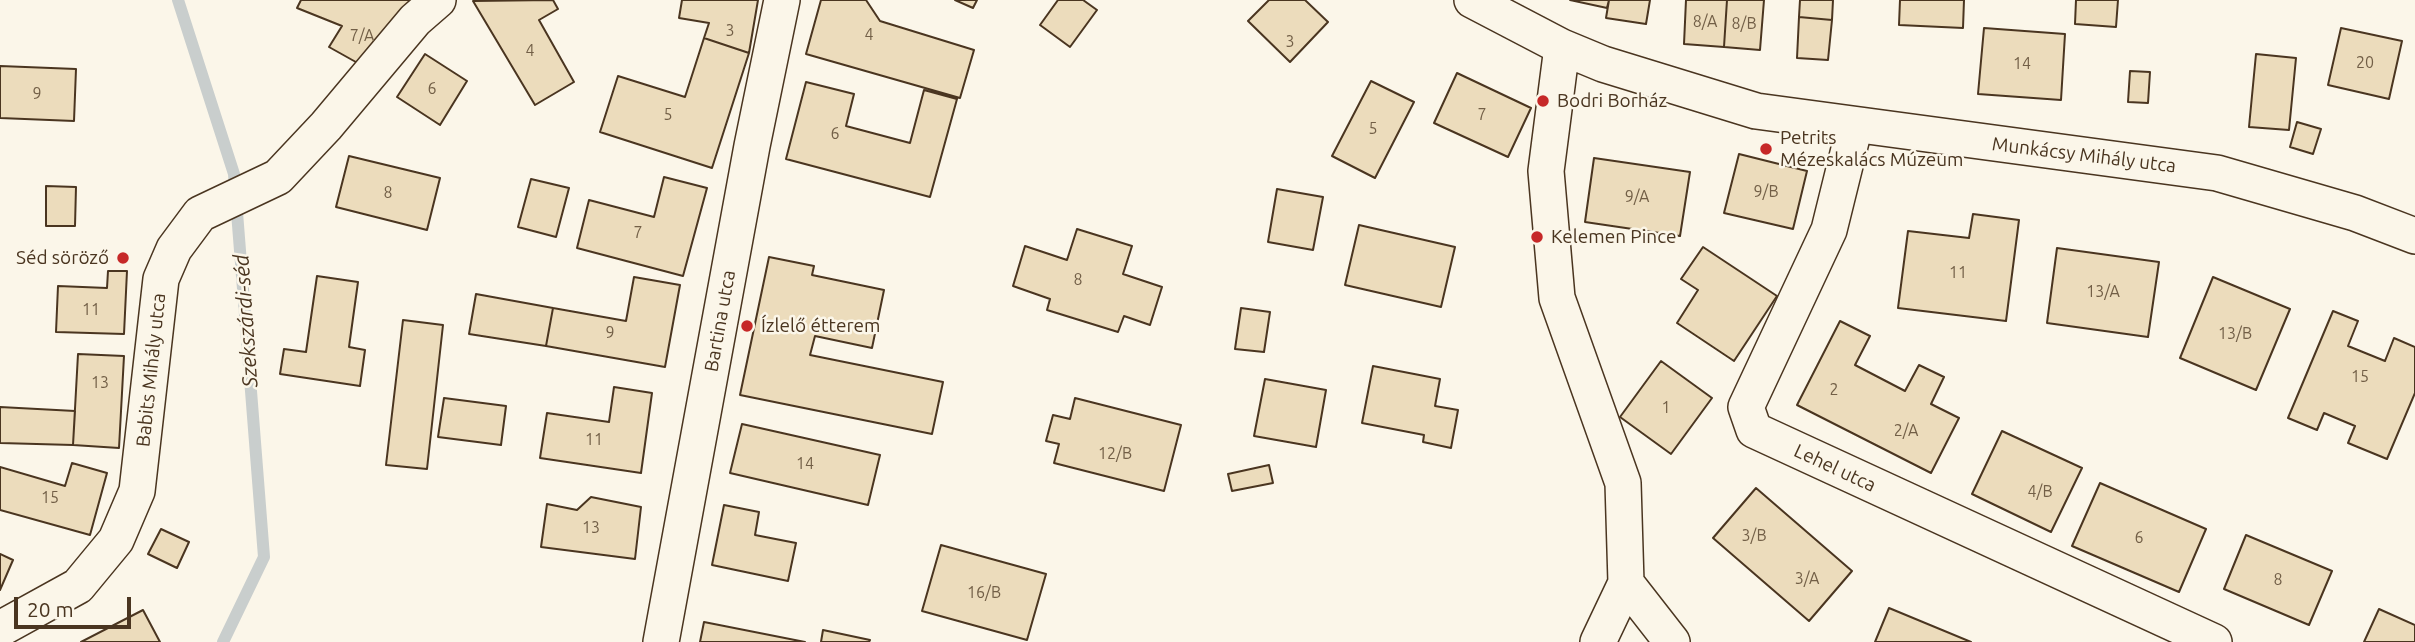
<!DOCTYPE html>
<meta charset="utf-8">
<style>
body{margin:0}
#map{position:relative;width:2415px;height:642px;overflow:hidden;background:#fbf6e9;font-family:Ubuntu,sans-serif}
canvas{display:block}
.scale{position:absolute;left:14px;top:597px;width:117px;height:32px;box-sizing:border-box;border:4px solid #4a3520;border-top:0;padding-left:9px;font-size:21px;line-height:24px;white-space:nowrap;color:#4a3520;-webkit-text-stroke:5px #fbf6e9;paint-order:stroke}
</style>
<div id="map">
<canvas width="2415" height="642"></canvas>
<div class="scale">20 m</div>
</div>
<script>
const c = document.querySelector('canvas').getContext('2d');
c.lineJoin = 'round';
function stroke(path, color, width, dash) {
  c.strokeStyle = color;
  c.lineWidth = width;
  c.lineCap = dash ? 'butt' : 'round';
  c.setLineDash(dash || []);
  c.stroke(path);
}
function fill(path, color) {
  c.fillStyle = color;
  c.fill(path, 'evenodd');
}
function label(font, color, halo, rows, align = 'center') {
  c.font = font + ' Ubuntu,sans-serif';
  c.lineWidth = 5;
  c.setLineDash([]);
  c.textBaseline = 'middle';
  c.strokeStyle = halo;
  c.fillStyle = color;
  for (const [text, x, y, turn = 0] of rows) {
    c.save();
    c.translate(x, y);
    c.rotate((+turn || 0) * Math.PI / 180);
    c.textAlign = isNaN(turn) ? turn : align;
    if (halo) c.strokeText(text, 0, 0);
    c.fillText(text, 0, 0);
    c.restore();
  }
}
stroke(new Path2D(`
 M178,0L234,174L264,557L223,642`), '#c9cecd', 12);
const building = new Path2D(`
 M301,0H418L363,66L329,47L342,26L297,8Z
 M553,0L558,9L539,20L574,82L535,105L473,1Z
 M682,0H758L749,53L704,38L709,23L679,18Z
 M821,0H866L880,21L974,50L960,98L806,54Z
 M955,0H977L973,8Z
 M1058,0H1083L1097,10L1070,47L1040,25Z
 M1269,0H1305L1328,22L1290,62L1248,21Z
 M1570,0H1609L1607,8Z
 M1609,0H1650L1646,24L1606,18Z
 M1686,0H1727L1724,47L1684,44Z
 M1727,0H1764L1760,50L1724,47Z
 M1800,0H1833L1832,20L1799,17Z
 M1900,0H1964L1963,28L1899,25Z
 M2076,0H2118L2116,27L2075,24Z
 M1799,17L1832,20L1828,60L1797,58Z
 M1984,28L2065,34L2061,100L1978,94Z
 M2341,28L2402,41L2389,99L2328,85Z
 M704,38L749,53L712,168L600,132L618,76L685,97Z
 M425,54L467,81L440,125L397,97Z
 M2256,54L2296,58L2289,130L2249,127Z
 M0,66L76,69L74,121L0,118Z
 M2130,71L2150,72L2148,103L2128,102Z
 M1457,73L1531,108L1508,157L1434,123Z
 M1371,81L1414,102L1375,178L1332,156Z
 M806,82L854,94L846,126L910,143L924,90L957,99L930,197L786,159Z
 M2297,122L2321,129L2313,154L2290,147Z
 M1739,154L1807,171L1793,229L1724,213Z
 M349,156L440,178L427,230L336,207Z
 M1594,158L1690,172L1680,236L1585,222Z
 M664,177L707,188L683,276L577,248L589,200L654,217Z
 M531,179L569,188L556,237L518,227Z
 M46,186L76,187L75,226H46Z
 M1277,189L1323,197L1313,250L1268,242Z
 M1973,214L2019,220L2006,321L1898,308L1908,231L1969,238Z
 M1359,225L1455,247L1441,307L1345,285Z
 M1077,229L1132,246L1123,274L1162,287L1150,325L1124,316L1118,332L1047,310L1050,299L1013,286L1025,246L1067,260Z
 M1703,247L1777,296L1734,361L1677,323L1698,290L1681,279Z
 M2057,248L2159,262L2148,337L2047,323Z
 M769,257L814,266L812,275L884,290L872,348L815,336L810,355L943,382L932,434L740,395Z
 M108,271H127L124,334L56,332L58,286L107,288Z
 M317,276L358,282L349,347L365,350L360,386L280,374L284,349L306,352Z
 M634,277L680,285L665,367L546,346L553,308L626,321Z
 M2213,277L2290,309L2256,390L2180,358Z
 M476,294L553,308L546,346L469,334Z
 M1241,308L1270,312L1264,352L1235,349Z
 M2333,311L2358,321L2348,346L2385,361L2394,338L2415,347V393L2387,459L2348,443L2355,426L2324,413L2317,430L2288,418Z
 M403,320L443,325L427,469L386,465Z
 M1840,321L1870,336L1855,365L1905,391L1919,365L1944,377L1931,404L1959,418L1931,473L1797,405Z
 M78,354L124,356L119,448L73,445Z
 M1661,361L1712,398L1671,454L1620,417Z
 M1373,366L1440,379L1435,406L1458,410L1451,448L1423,442L1424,435L1362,423Z
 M1265,379L1326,390L1316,447L1254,436Z
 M614,387L652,393L641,473L540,458L547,413L609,422Z
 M444,398L506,406L501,445L438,437Z
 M1075,398L1181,425L1164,491L1054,463L1059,444L1046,441L1053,415L1070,419Z
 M0,407L75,411L73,445L0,443Z
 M742,424L880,455L868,505L730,473Z
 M2002,431L2082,468L2051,532L1972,494Z
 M72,463L107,473L90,535L0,510V467L65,486Z
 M1269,465L1273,483L1232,491L1228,474Z
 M2100,483L2206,529L2179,592L2072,546Z
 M1756,488L1852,571L1809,621L1713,538Z
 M591,497L641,507L635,559L541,547L547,504L577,510Z
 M724,505L759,512L755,535L796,543L788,581L712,565Z
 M161,529L189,542L177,568L148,554Z
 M2246,535L2332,571L2309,625L2224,589Z
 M941,545L1046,574L1027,640L922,611Z
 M0,554L13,560L0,590Z
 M1889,608L1971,642H1875Z
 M2379,609L2415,625V642H2364Z
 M143,610L160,642H81Z
 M704,622L805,642H700Z
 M823,630L870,640L869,642H821Z`);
fill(building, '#ecdcbc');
stroke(building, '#4a3520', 2);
const street = new Path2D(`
 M1472,0L1562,47L1603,64L1756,111L2217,173L2355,213L2415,236
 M1562,47L1546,171L1557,298L1623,483L1626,583L1598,642
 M1855,125L1829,230L1746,407L1754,430L2214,642
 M1626,583L1672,642
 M0,629L78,586L116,540L137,491L161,279L174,249L200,214L278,177L326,126L415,20L438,0
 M661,642L752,146L782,0`);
stroke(street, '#4a3520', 38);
stroke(street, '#fbf6e9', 35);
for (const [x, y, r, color] of [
 [1543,101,7,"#c62828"],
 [1766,149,7,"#c62828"],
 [1537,237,7,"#c62828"],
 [123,258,7,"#c62828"],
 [747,326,7,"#c62828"]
]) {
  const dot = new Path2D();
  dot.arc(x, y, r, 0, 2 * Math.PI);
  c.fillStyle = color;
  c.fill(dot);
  stroke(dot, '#fbf6e9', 2.5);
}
label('16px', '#725f47', null, [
 ["8/A",1705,22],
 ["8/B",1744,24],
 ["3",730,31],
 ["4",869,35],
 ["7/A",362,36],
 ["3",1290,42],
 ["4",530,51],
 ["20",2365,63],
 ["14",2022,64],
 ["6",432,89],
 ["9",37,94],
 ["5",668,115],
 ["7",1482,115],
 ["5",1373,129],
 ["6",835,134],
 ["9/B",1766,192],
 ["8",388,193],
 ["9/A",1637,197],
 ["7",638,233],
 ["11",1958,273],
 ["8",1078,280],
 ["13/A",2103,292],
 ["11",91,310],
 ["9",610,333],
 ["13/B",2235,334],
 ["15",2360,377],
 ["13",100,383],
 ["2",1834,390],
 ["1",1666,408],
 ["2/A",1906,431],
 ["11",594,440],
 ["12/B",1115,454],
 ["14",805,464],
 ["4/B",2040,492],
 ["15",50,498],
 ["13",591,528],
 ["3/B",1754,536],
 ["6",2139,538],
 ["3/A",1807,579],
 ["8",2278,580],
 ["16/B",984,593]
]);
label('19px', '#4a3520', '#fbf6e9', [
 ["Bodri Borház",1557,101],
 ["Petrits",1780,138],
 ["Mézeskalács Múzeum",1780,160],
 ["Kelemen Pince",1551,237],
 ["Séd söröző",109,258,"right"],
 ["Ízlelő étterem",761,326]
], 'left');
label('19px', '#4a3520', '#fbf6e9', [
 ["Munkácsy Mihály utca",2084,155,7],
 ["Bartina utca",720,321,-80],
 ["Babits Mihály utca",151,370,-84],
 ["Lehel utca",1835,468,25]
]);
label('italic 21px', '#4a3520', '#fbf6e9', [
 ["Szekszárdi-séd",246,321,-94]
]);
</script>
